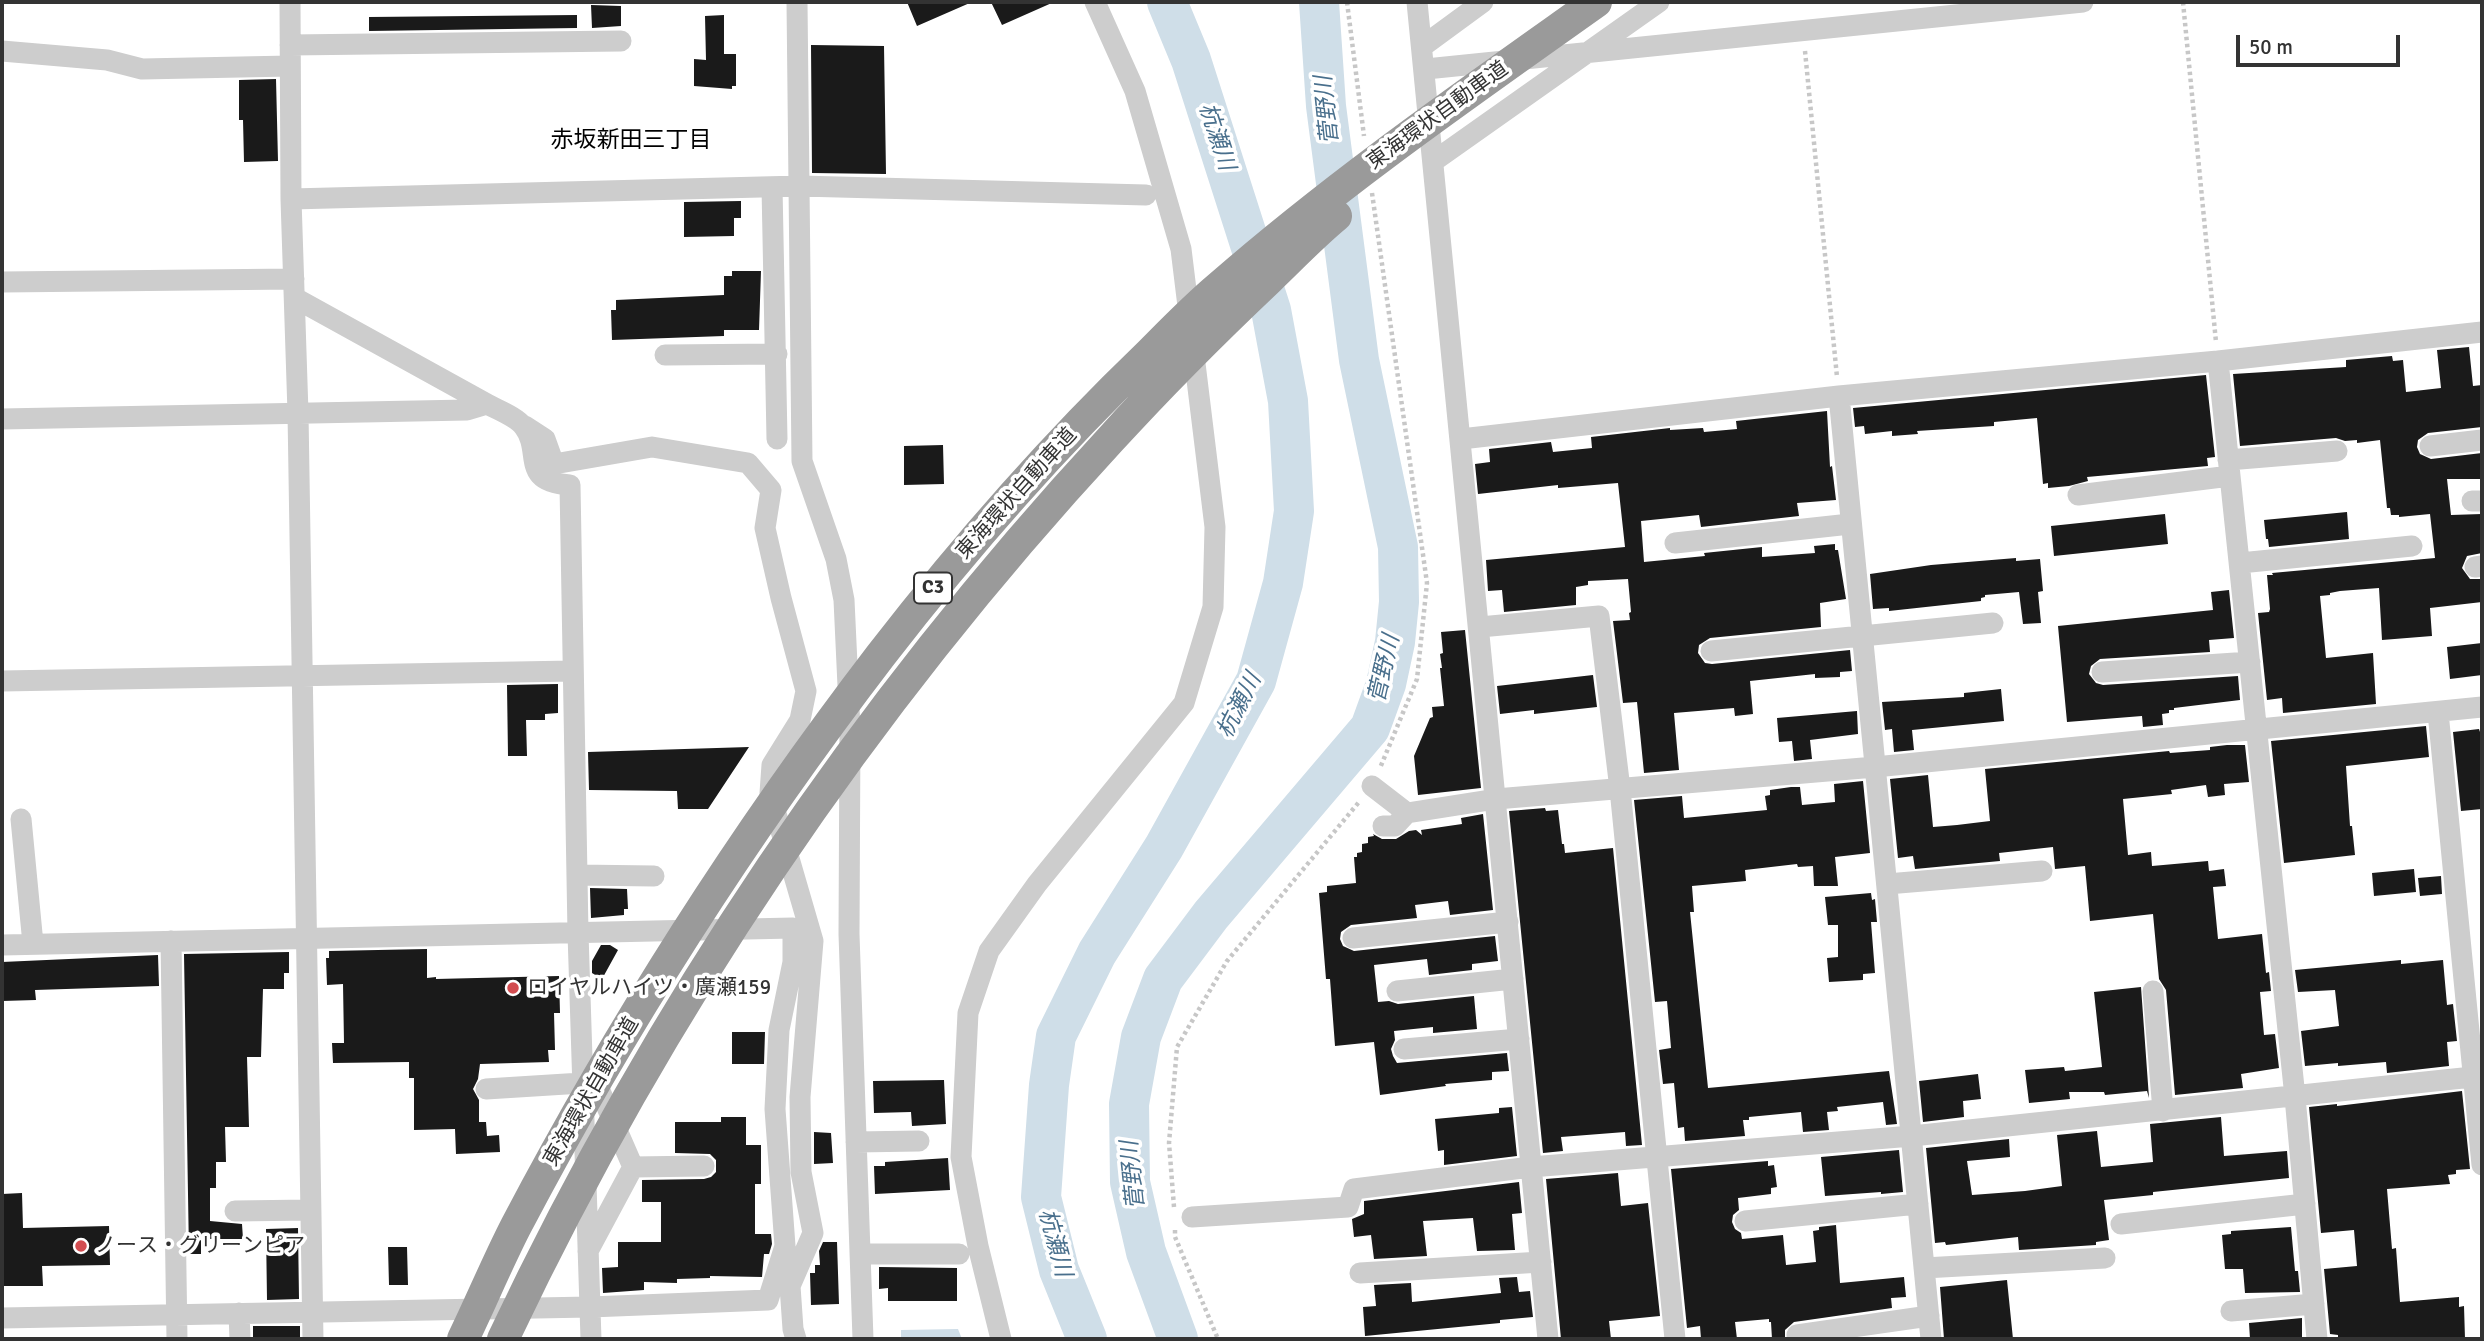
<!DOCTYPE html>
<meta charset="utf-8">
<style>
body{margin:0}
#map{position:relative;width:2484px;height:1341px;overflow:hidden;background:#fff;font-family:Signika,sans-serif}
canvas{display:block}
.frame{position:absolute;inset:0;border:4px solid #333;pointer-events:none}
.scale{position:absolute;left:2236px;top:35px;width:164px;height:32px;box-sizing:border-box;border:4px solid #333;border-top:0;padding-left:9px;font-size:21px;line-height:24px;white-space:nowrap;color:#333;-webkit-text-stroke:5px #fff;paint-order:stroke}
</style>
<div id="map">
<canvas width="2484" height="1341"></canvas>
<div class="frame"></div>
<div class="scale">50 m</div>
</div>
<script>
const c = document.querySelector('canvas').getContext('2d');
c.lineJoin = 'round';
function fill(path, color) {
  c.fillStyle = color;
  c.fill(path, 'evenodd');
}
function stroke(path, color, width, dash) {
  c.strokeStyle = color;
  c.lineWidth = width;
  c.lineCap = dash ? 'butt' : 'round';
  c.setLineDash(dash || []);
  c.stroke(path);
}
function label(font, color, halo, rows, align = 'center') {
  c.font = font + ' Signika,"Noto Sans JP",sans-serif';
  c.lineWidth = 7;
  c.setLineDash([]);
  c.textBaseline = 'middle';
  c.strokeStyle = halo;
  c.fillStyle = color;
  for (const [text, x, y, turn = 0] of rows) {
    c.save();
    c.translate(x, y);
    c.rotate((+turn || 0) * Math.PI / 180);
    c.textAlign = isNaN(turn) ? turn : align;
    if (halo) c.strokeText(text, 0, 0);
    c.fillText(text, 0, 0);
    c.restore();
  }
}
fill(new Path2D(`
 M958,1329L962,1339H901V1330Z`), '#cfdee8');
stroke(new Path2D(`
 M1087,1339L1059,1270L1041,1197L1049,1085L1056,1036L1097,953L1164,847L1256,681L1283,583L1294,511L1288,401L1271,310L1191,60L1167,2
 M1178,1339L1146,1252L1130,1182L1129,1104L1141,1037L1163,979L1211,915L1370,728L1386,684L1395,642L1399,602L1398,547L1359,360L1326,106L1319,2`), '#cfdee8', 40);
fill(new Path2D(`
 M907,2H972L917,26Z
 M991,2H1054L1002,25Z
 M591,5L621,6V26L592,28Z
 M577,15V28L369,31V17Z
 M724,15V54H736V86H732V89L694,86V59L706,60L705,16Z
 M811,45L884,46L886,174L812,173Z
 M276,79L278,161L244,162L243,120H239V80Z
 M741,201V218H734V236L684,237V202Z
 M732,271H761L759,330H724V336L612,340L611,310H616V300L724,295V276H732Z
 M2469,347L2473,386L2482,385V427L2428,433L2418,440L2417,447L2420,454L2431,459L2482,453V479H2447L2451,515L2482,514V553L2467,556L2462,568L2470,579H2482V602L2430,608L2432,636L2382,640L2379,588L2340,591L2330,593V595L2320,596L2326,658L2373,653L2376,704L2283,713L2282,698L2267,700L2258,613L2269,612L2270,609L2267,575H2273L2272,573L2435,558L2430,514L2399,517V515H2391L2390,508H2387L2380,440L2357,443V440L2345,441L2336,438L2240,446L2233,374L2346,367V360L2392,356L2393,361L2403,360L2406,392L2441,388L2437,350Z
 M2206,375L2215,457L2207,458L2208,466L2087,477L2088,481L2069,486L2048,488V483L2043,484L2037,418L1994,422V426L1917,431L1918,434L1892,436V431L1865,434L1864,426L1855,427L1853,408Z
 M1827,411L1830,467L1832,466L1836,500L1797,503L1799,516L1701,527L1699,515L1641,521L1644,562L1705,556L1704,553L1762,547V557L1815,553L1814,546L1835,544V550H1838L1846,599L1820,603L1821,627L1710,638L1699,645L1698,653L1705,663L1712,664L1850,650L1852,671L1840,672V677L1815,678V674L1750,681L1753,714L1735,716L1734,708L1674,713L1679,770L1644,773L1637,702L1623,703L1613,621L1630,620L1629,613L1631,612L1628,579L1588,581V585L1576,587V605L1504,612L1502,590L1488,591L1486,560L1625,547L1618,483L1558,488V485L1478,494L1475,464L1490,462L1489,449L1551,442L1553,452L1592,448L1591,437L1670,428V430L1703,428L1704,432L1737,429L1736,421Z
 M943,445L944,484L904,485V446Z
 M2347,512L2349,539L2269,547L2268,539H2266L2264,520Z
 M2165,514L2168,544L2054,556L2051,526Z
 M2016,558V561L2040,559L2043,591L2038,592L2041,623L2023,624L2019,592L1985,595V597L1981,598V601L1889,611V608L1873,609L1870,574L1931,565Z
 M2229,590L2234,638L2209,640L2210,652L2100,659L2091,666L2089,674L2096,683L2103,685L2238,676L2240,700L2174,708V710H2169V713L2162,714L2163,725L2143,727L2142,716L2067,722L2058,626L2213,610L2211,592Z
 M1465,630L1481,788L1418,795L1414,756L1430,718L1433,717L1432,707L1444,706L1440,668H1442L1440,654L1443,653L1441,632Z
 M2482,643V675L2450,679L2447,647Z
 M1593,675L1597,707L1534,714V710L1500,714L1497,686Z
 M558,684V713L545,714V720H526L527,756H508L507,685Z
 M2001,689L2004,721L1912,730L1914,750L1894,752L1892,729L1885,730L1882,702L1964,697V693Z
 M1857,711L1858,734L1810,740L1812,759L1794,761L1792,741L1779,742L1777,718Z
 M2426,726L2429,757L2346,766L2350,826H2352L2355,855L2284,863L2271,741Z
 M2479,729L2480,732H2482V809L2461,811L2453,732Z
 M2227,745H2245L2249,782L2224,784L2225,795L2208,797L2206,785L2171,790L2172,794L2123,799L2128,855L2151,852L2152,866L2208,861L2209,871L2224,869L2226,886L2213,887L2218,939L2262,934L2266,973L2269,972L2271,991L2260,992L2264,1035L2275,1034L2279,1068L2241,1074L2243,1088L2175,1095L2166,990L2159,979L2153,914L2090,921L2085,866L2055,869L2053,847L1999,853L2000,861L1915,869L1913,856L1898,858L1890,779L1928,775L1933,827L1957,825L1990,821L1985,769L2169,751L2170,753L2210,750V747Z
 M749,747L708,809H678L677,791L589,790L588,752Z
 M1863,781L1870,853L1835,857L1838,886H1814L1813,866L1798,867L1797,864L1745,870L1746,881L1692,886L1694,912H1690L1708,1088L1889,1071L1897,1124L1886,1125L1883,1102L1837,1107L1838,1111L1827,1112L1829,1130L1803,1132L1801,1112L1749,1117V1120H1743L1745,1136L1685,1141L1684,1127L1678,1128L1674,1083L1663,1084L1659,1050L1671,1048L1667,1001L1655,1002L1634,800L1682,796L1684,818L1767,810L1765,796L1770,795V790L1791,787H1800L1802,805L1835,802L1834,784Z
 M1545,808L1546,811L1558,810L1562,844H1564L1565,853L1613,848L1642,1145L1626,1146L1625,1132L1561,1137L1563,1151L1543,1153L1509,811Z
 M1483,814L1493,910L1450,915L1448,901L1415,905L1417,918L1351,925L1341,932L1340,939L1343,946L1354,951L1495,936L1498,961L1472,964V970L1429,975L1427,959L1374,965L1378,1002L1389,1001L1398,1004L1474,996L1477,1029L1433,1033V1027L1394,1031L1395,1040L1391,1049L1393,1056L1397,1063L1507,1053L1509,1071L1492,1072V1080L1445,1084L1446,1086L1380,1095L1374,1042L1335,1046L1330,979H1326L1319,893L1327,892V886L1356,883L1354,857H1357V853L1362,852V844L1368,843V837L1374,836L1373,834L1382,839H1396L1409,831L1416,830L1422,835L1421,830L1462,824L1461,818Z
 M2414,869L2416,892L2374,896L2372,873Z
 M2441,876L2442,894L2420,896L2418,878Z
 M590,888L627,889L628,909H624V915L591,918Z
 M1871,893L1872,900L1875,899L1877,922H1871L1875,973L1863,974V980L1829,982L1827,958L1838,957V925H1828L1825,897Z
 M601,945H610L618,950L602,979L592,973V961Z
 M427,949V978L436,977V979L559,976L560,1013H554L555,1050H548L549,1062L480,1064L478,1079L473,1089L479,1100V1122H486L487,1136L499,1135L500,1152L456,1154L455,1129L414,1130V1078H409V1062L333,1063L332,1043H344L343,984L327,985L326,958H329V951Z
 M289,952V973H284V989H263L261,1057H247L249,1127H225L226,1162H216V1188H210V1221L242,1224L243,1239H201V1254H189L184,954Z
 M158,955L159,986L35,990L36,1000L2,1001V962Z
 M2401,960V964L2443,960L2447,1005L2453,1004L2457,1041L2447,1042L2449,1066L2387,1073L2386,1062L2338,1066V1063L2305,1066L2301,1031L2339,1026L2335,990L2298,992L2295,970Z
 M2141,987L2149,1098L2147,1091L2105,1095L2104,1092H2069L2070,1099L2029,1103L2025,1070L2064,1067L2065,1071L2102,1067L2094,992Z
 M732,1032H765L764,1064H732Z
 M1978,1074L1981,1099L1963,1101L1964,1117L1923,1122L1919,1081Z
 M944,1080L946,1124L912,1126L911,1112L874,1113L873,1081Z
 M2462,1091L2470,1169L2456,1170V1174L2448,1175L2450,1184L2387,1189L2392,1249L2396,1248L2400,1302L2459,1297V1307L2464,1306L2465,1339H2338V1335L2330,1334L2324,1269L2357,1266L2354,1230L2321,1233L2309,1107L2337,1104V1106Z
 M1512,1107L1517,1156L1444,1165V1150L1438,1151L1435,1119L1499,1113V1108Z
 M721,1117H746V1145H761V1184H755V1234H771L772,1244L769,1254H764L762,1277L710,1276V1278L677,1279V1283L644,1282V1290L603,1293L602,1268L618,1267V1242H661V1202H642V1180L704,1179L711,1177L716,1172V1160L710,1154L675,1153V1122H721Z
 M2221,1117L2224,1156L2287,1151L2289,1178L2153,1192V1195L2104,1200L2109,1240L2096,1242V1245L2019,1250L2018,1237L1946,1245L1945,1242L1935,1243L1926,1148L2009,1139L2010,1157L1967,1161L1972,1195L2025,1191L2062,1186L2057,1135L2097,1131L2101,1167L2153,1162L2150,1124Z
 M814,1132L831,1133L833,1163L814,1164Z
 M1899,1150L1903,1192L1881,1194V1192L1825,1196L1821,1157Z
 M948,1158L950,1190L875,1194L874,1166H885V1162Z
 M1768,1161V1166L1774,1165L1777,1187L1771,1188V1194L1738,1198L1739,1210L1733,1215L1732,1222L1735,1229L1741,1233L1742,1239L1783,1235L1786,1265L1816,1262L1813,1231L1819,1230V1227L1836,1225L1840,1283L1904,1277L1906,1297L1891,1298L1892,1308L1794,1322L1785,1330V1339H1772L1771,1322H1769V1319L1735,1322L1737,1339H1701L1700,1326L1687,1328L1671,1169Z
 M1618,1173L1621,1206L1648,1203L1660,1316L1609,1321L1611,1339H1561L1546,1179Z
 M1519,1182L1522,1213L1512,1214L1515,1250L1477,1251L1473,1218L1423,1221L1427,1256L1374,1259L1371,1235L1354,1237L1352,1219L1364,1214V1201Z
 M22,1193L23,1228L109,1226L110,1265L42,1266L43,1286H2V1194Z
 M2291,1227L2295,1271H2298L2300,1292L2245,1293L2243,1269H2225L2222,1235L2231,1234V1231Z
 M298,1228L299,1299L267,1300L266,1229Z
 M823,1242H837L839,1304L811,1305L810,1273H815V1265H820L819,1251Z
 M388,1247H407L408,1285H389Z
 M879,1267L957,1268V1301H888V1288L879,1289Z
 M1517,1277L1519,1292L1530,1291L1533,1317L1500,1320V1323L1365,1336L1363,1307L1376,1306L1374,1285L1411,1283L1412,1302L1501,1293L1499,1278Z
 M2007,1280L2013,1339H1944L1940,1287Z
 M2302,1318V1339H2250L2249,1323Z
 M253,1326H300V1339H253Z`), '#1a1a1a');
stroke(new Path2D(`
 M1347,2L1364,136
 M2183,2L2216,342
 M1805,51L1837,377
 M1372,193L1427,583L1417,679L1380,768
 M1174,1207L1169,1143L1177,1047L1227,961L1359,802
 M1175,1230V1237L1218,1339`), '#c7c7c7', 4.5, [3.5, 3.5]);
stroke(new Path2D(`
 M290,2L291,199L298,413L313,1339
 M797,2L802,461L836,559L844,600L850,729L849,934L863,1339
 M1417,2L1548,1339
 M290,45L621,41
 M1423,46L1483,2
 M2,51L107,60L142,69L290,66
 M1426,69L2083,2
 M1434,161L1659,2
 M772,187L777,439
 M291,199L800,186L1146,195
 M2,282L294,279
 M295,298L487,404
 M665,355L777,354
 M2218,361L2295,1097L2317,1339
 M1839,396L1931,1339
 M2,419L467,410L487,404C498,410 517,417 524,427C543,452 519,482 570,485L578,933L591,1339
 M525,426L545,439L554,464L652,447L748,463L771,490L765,528L781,598L806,691L800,720L772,765L770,793L813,941L800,1097L801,1172L813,1233L790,1286
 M1461,439L1839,396L2218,361L2482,332
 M2430,446L2482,440
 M2228,460L2337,451
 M2078,495L2230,476
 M2472,501H2482
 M1675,543L1850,524
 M2240,563L2412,546
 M2475,567L2482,566
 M1480,627L1599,616L1620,789L1675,1339
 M1711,651L1993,623
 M2102,672L2250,662
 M2,681L573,671
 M2438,712L2482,1165
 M1372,786L1407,813L1496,799L1875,767L2482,707
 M21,819L33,944
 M1383,826H1395L1407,813
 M577,875L654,876
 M1887,884L2042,871
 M1353,938L1508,922
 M171,941L177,1339
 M2,945L793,928V962L779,1030L775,1109L785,1246
 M1397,991L1513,979
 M2153,991L2163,1111
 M1404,1049L1519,1039
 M486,1089L582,1083
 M856,1142L919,1141
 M633,1167L704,1166
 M235,1211L310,1210
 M1192,1217L1348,1207L1354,1189L1531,1167L1912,1136L2482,1076
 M1745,1221L1918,1204
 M2121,1224L2305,1204
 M588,1251L633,1167L593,1075
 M860,1254H959
 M1924,1268L2105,1258
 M1360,1273L1541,1262
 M2231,1311L2314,1304
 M239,1313L240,1339
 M2,1318L590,1307L768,1300L785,1246L790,1286L793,1329L796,1339
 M1797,1335L1929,1316
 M1001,1339L978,1246L961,1157L968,1013L989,951L1037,884L1184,703L1213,607L1215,527L1181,249L1135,91L1095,2`), '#cdcdcd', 21);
stroke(new Path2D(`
 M463,1339C481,1302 497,1263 516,1226C621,1026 743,835 881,655C963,549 1051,448 1148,355C1171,332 1194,308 1219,287C1338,183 1468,93 1596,2
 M503,1339C658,1011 863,707 1110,440C1161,384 1214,331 1269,279C1291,258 1313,235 1336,216`), '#9a9a9a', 32);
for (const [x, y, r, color] of [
 [513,988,7,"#d24c50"],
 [81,1246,7,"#d24c50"]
]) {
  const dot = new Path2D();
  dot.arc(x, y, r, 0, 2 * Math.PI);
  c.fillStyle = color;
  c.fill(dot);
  stroke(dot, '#fff', 2.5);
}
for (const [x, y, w] of [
 [933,588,38]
]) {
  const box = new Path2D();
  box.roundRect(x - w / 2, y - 15.5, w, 31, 5);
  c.fillStyle = '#fff';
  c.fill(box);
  stroke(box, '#333', 2);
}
label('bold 19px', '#333', null, [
 ["C3",933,588]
]);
label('21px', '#333', '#fff', [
 ["東海環状自動車道",1438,116,-36],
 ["東海環状自動車道",1017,494,-48],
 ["東海環状自動車道",592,1092,-60]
]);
label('21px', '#333', '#fff', [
 ["ロイヤルハイツ・廣瀬159",527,988],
 ["ノース・グリーンピア",95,1246]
], 'left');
label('italic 23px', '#496f8c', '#fff', [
 ["菅野川",1328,110,-96],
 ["杭瀬川",1216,137,72],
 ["菅野川",1385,669,-77],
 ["杭瀬川",1240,706,-63],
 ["菅野川",1134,1175,-96],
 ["杭瀬川",1054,1243,75]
]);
label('23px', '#000', '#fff', [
 ["赤坂新田三丁目",631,141]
]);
</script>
